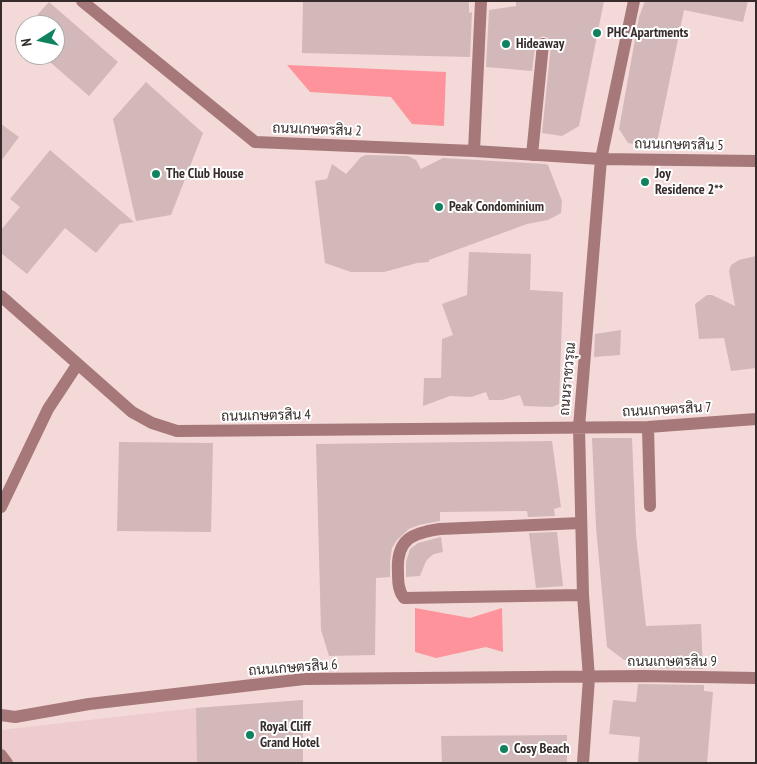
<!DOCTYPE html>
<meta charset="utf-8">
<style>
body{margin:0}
#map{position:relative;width:757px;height:764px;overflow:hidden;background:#f4d9d9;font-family:"PT Sans Narrow",sans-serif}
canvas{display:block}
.frame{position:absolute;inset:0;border:2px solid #362c2c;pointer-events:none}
.north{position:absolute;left:15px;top:15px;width:50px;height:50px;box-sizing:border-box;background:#fff;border:1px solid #afabab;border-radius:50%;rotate:260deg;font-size:14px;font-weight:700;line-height:20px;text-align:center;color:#362c2c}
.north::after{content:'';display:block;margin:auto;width:18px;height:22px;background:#118260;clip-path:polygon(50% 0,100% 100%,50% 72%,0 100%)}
</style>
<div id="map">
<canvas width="757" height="764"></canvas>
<div class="frame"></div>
<div class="north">N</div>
</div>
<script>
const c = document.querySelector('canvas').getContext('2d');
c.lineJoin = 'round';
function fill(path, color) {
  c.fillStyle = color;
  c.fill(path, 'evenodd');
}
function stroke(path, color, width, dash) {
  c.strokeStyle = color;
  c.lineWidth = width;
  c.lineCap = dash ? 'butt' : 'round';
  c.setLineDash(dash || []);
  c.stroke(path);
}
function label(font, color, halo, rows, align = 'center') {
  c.font = font + ' "PT Sans Narrow",Sarabun,sans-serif';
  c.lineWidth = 4;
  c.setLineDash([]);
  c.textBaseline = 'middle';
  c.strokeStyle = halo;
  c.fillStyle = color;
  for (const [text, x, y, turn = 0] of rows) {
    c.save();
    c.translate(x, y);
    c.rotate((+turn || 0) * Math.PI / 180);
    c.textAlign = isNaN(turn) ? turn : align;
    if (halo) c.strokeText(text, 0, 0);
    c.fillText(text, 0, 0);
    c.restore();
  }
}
fill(new Path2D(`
 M303,700V763H1V730L195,708Z`), '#eecbcc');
fill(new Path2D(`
 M287,65L446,72L444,126L412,124L391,97L310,92Z
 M415,608L470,618L502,608L503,652L486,647L436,658L415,652Z`), '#fe939b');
fill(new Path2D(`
 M303,1H469V13L472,12L470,57L302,53Z
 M516,1H604L579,126L562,136L542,133L551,45L548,38L543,36L536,40L532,71L486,67L489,10L516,6Z
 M645,1H748L743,22L684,10L656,147L628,143L619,129L639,17Z
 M49,2L118,62L89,96L42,55H55V25H28Z
 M146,82L203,133L171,215L136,221L113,119Z
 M1,124L19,137L1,161Z
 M50,150L134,222L120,224L96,253L65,228L27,274L1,253V230L20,207L10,199Z
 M366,155L408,156L416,160L421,169L443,158L545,164L548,165L562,201L561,213L548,220L527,224L429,260V262L417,263L384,272H351L325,263L315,181L327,179L332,164L346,174L361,157Z
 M469,252L531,254L530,290L563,292L559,404L552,407L524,406L520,395L502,400H489L486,392L471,397L450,396L423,406L424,378H441L442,339L453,335L442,304L467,295Z
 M756,256V368L731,371L724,338L699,339L695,304L707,295H712L735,306L729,271L731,265L739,260Z
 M621,330L620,355L594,357L595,334Z
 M592,438H632L636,535L646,626L701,624L703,669L640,668L641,658L624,660L607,647L596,527Z
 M552,441L561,507L554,509L555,516L528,517L527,511L440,512V521L419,525L409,529L397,540L392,548L390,561V577L376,578L375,655L329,656L321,630L316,444Z
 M119,442L213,443L211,532L117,531Z
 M557,532L563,586L536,588L529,533Z
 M441,537L443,552L434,554L430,557L426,561L420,576L406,577V562L410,549L418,543Z
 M638,684L704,685V691L713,692L707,763H638L640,737L609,734L613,700L636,702Z
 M303,700V763H197L196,708Z
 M567,735V763H442L441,736Z`), '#d2b8b9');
stroke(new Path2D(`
 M82,1L255,142L474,151L601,159L756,161
 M474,151L481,1
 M532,155L543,44
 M1,296L132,412L152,423L177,431L648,427L756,419
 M648,427L650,506
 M1,507L48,409L77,365
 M581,523L440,529C412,533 396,539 398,572C398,581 398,590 404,598L583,595
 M1,715L15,717L89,704L304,679L644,676L756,678
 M1,755L7,763
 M583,763L589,678L583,595L579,427L601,159L634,1`), '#a6787a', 12);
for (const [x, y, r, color] of [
 [597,33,5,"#118260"],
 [506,44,5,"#118260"],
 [156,174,5,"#118260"],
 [645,182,5,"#118260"],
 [439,207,5,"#118260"],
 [250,735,5,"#118260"],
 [504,749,5,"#118260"]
]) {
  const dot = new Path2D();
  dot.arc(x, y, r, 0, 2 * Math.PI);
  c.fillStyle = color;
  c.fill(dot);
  stroke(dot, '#fff', 2);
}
label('bold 14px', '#362c2c', '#fff', [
 ["PHC Apartments",607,33],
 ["Hideaway",516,44],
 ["The Club House",166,174],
 ["Joy",655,174],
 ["Residence 2**",655,190],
 ["Peak Condominium",449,207],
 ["Royal Cliff",260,727],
 ["Grand Hotel",260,743],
 ["Cosy Beach",514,749]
], 'left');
label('14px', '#362c2c', '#fff', [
 ["ถนนเกษตรสิน 2",317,130,2],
 ["ถนนเกษตรสิน 5",679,145,1],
 ["ถนนราชวรุณ",568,379,-85],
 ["ถนนเกษตรสิน 7",667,410,-3],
 ["ถนนเกษตรสิน 4",266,416,-1],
 ["ถนนเกษตรสิน 9",672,662],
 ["ถนนเกษตรสิน 6",293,668,-4]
]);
</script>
